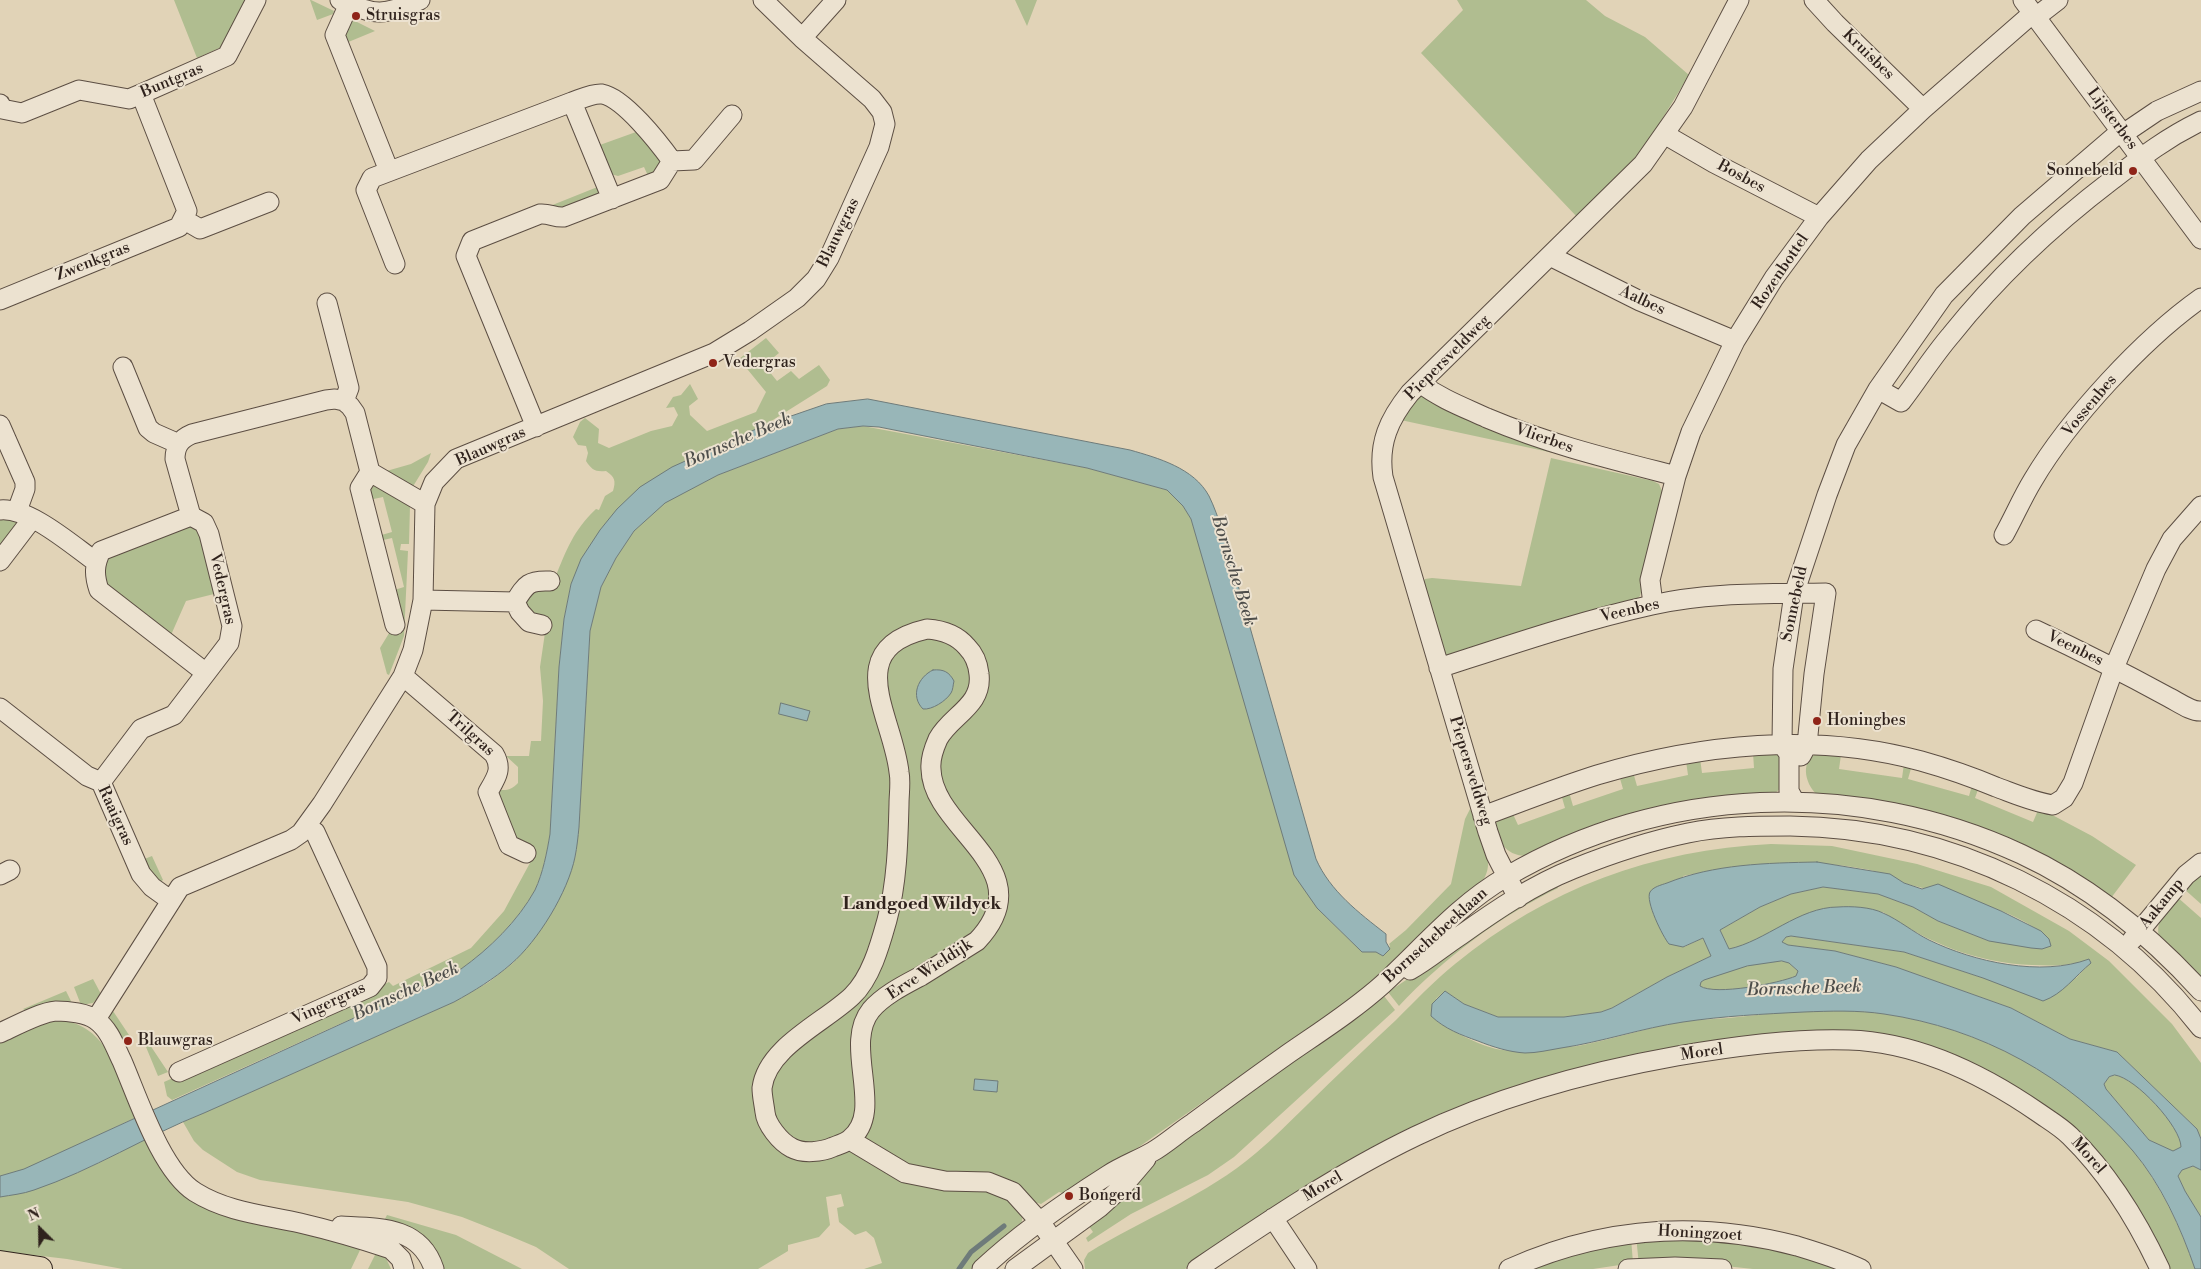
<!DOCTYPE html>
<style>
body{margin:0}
#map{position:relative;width:2201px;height:1269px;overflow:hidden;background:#e1d3b7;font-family:"Libre Bodoni",serif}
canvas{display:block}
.north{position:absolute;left:15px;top:1204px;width:50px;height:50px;-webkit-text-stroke:4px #ece2d0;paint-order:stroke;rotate:337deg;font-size:14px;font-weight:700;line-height:20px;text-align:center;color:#2f221c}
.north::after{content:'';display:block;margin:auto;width:18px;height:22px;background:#2f221c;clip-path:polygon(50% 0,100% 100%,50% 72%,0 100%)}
</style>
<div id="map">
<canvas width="2201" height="1269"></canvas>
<div class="north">N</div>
</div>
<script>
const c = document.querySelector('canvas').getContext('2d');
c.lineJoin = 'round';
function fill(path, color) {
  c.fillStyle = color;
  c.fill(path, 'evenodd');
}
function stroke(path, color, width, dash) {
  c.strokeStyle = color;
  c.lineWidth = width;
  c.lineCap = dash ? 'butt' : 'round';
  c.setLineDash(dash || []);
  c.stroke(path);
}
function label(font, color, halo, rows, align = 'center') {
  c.font = font + ' "Libre Bodoni",serif';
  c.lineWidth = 4;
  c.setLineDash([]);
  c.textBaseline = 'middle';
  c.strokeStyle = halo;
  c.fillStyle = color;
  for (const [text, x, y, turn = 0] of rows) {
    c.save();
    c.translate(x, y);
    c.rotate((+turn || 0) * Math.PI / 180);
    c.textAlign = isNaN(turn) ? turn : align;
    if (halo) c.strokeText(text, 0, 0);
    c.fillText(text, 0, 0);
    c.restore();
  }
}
fill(new Path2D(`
 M174,0H245L224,46L197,58Z
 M310,0H311L334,11L333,14L317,20Z
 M1015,0H1037L1027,26Z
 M1457,0H1586L1605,16L1645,37L1689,75L1645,147L1579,219L1421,53L1463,10Z
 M351,19L375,31L346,43L343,35Z
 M636,132C643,139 668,154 660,166C658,171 652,175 649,178L644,167L618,176L607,173L597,146Z
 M600,186L597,198L561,211L550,206Z
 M766,338L779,353L764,365L777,381L791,371L799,379L819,365L830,380L827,386L765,425L712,449L571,584L564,619L559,667L550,834C547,852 543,873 535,890C518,921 489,949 461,969L172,1100L167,1096L164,1082L389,982L393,986L471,948L504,911L531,861L534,848L514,841L494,789C504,791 511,791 518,783V767L506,756H529L531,741H541L543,701L540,667L547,619L532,615C517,595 539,585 555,578C567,549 573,531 596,509L599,510L605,496L613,491C616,481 615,477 606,471C595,472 592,470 586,461L588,453L586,446L578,445L573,437L580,422L585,418L599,429L598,443L609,448L651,431L672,426L678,415L674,407L666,408L673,397L681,395L690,384L698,399L689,406L690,415L707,431L756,412L766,392L739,359Z
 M1420,395L1564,453L1563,455L1396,419Z
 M863,426L1087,468L1167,490L1183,506L1191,519L1317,908L1362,952H1377L1383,956L1390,946L1389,944L1406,930L1451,884L1465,819L1470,809C1478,825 1490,848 1488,866C1487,878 1479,886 1472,894L1386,974L1086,1184L1066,1194L1059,1192L1041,1204L1031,1201L1023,1214L1021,1227L974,1269H864L882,1263L874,1238L866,1231L855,1235L839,1222L837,1208L844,1206L841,1194L826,1197L830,1225L819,1237L788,1245V1251L758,1269H569L536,1247L510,1236L462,1217L408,1202L260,1180L237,1172L203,1150L194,1141L183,1122L454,1002L489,982L513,963L535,937L552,912L575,858L579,827L590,631L601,587L616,558L634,531L664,503L718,475L838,429Z
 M431,453L428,462L412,488L383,472L411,464Z
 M1551,458L1653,481L1659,484L1662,491L1659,502L1663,503L1640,596L1636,600L1441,662L1420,586L1425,579L1432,578L1521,586Z
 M376,484L410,506L409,544H401L400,550L408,551L404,636L389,675L387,674L380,648L391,630V591L404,587L392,538L379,541L378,536L392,532L383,497L369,500L368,485Z
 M0,517H17L19,529L0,553Z
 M186,523L201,531L214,594L186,601L171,635L106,586L103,565L108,557Z
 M1772,752L1782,756V787L1774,794L1532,856C1526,856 1520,856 1515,854C1501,849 1491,831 1498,818L1512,812L1518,825L1565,808L1561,794L1569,792L1573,806L1623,789L1619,775L1633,772L1637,786L1688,775L1686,761L1700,758L1702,773L1754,768L1753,753Z
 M1816,754L1841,755L1839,769L1902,778L1904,764L1912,765L1908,779L1969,796L1973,782L1980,784L1975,798L2033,822L2039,808L2092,836L2136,865L2111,898L2045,863L1819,796C1806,787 1799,762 1816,754Z
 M1771,844L1832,846L1917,864L1991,887L2069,931L2109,961L2172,1024L2201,1063V1139L2197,1129L2117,1052L2070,1039L2011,1008L1896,967L1835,951L1787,945L1782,942L1786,937L1791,936L1904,952L1983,978H2076L2090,963L2089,960C2069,966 2052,966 2032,965C1977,963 1928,943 1883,912L1729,949L1720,930L1760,907L1791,894L1823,887L1878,894L1913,907L1938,921L1989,941L2049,939C2014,906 1949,896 1904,883C1886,872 1867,869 1846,866C1791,859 1738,865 1683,876L1684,947L1703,938L1711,956L1667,977L1612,1008L1601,1012L1564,1017H1498L1464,1004L1445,991L1436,999L1438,1022C1454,1032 1484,1048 1503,1050C1513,1051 1524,1049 1534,1048C1548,1047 1563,1048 1578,1046C1612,1039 1646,1028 1681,1022C1700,1019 1720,1019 1738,1017C1786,1012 1837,1006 1884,1014C1980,1028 2072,1076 2134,1152C2161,1186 2181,1228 2195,1269H2166L2083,1140L1880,1037L1577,1071L1285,1203L1185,1269H1085L1084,1260L1088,1253C1144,1218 1206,1196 1256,1153C1274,1138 1290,1121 1307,1105C1336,1076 1366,1048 1396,1020C1415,1001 1434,981 1455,964C1548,888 1652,850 1771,844Z
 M152,856L163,880L160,882L142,860Z
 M2201,870V904L2183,888Z
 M1554,882L1558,888C1499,917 1444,958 1399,1006L1388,992Z
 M2176,896L2201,918V985L2159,937C2155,920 2167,909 2176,896Z
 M1782,961L1789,963L1798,971L1796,976C1780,984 1716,996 1700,986V983C1713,970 1763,962 1782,961Z
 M93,979L101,994L93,1003L81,1005L74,987Z
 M66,991L71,1001L69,1003L29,1012L23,1009Z
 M1384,996L1395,1010L1234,1157L1208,1175L1131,1214L1088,1242L1086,1238L1093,1232L1086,1222L1134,1185L1157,1161Z
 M111,1008L131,1038L124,1040L117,1036L109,1016Z
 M58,1020C108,1023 120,1078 137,1117L24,1170L0,1176V1039L48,1022Z
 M150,1045L168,1072L158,1076L146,1047Z
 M2115,1075C2136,1078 2181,1126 2181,1147L2174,1152L2149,1140L2106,1089L2104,1084L2109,1077Z
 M146,1138L163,1168L287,1228L361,1248L351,1269H123L67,1259L0,1251V1197C52,1187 100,1164 146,1138Z
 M2193,1166L2201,1170V1217L2185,1191L2178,1176L2182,1170Z
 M387,1215L456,1235L522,1269H443C438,1262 438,1254 434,1247C425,1231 398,1228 383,1223Z
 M1636,1236L1759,1242L1846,1269H1753L1698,1263L1639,1265Z
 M1631,1238L1633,1263L1593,1269H1520Z
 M377,1251L384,1254L391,1269H368Z`), '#b0bd90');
const water = new Path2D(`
 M868,399L1130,450C1158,458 1194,468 1209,496C1214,506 1218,518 1222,529L1316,859C1330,891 1359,913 1386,934V942L1390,949L1383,956L1376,952H1362L1317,908L1294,875L1191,519L1183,506L1167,490L1087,468L879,427L863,426L838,429L718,475L665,503L634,531L616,558L601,587L590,631L579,827C578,837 577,847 575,857C568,892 538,941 511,964C494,979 474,991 454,1002L204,1113C146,1136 93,1170 34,1190C23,1194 11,1195 0,1197V1176L24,1169L461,969C489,949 518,921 535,890C543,873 547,852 550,834L559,667L564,619L571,584L581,559L600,530L617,509L640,487L672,467L765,425L826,404Z
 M933,670C944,669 949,672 954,681C953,685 953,690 951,693C946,701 932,710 923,709C910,696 918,677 933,670Z
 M781,703L810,711L807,721L779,714Z
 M1817,862L1890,874L1904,883L1922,889L1938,884L2001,911L2041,931L2049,939L2051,946L2042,949L2031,948L1989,941L1938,921L1913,907L1878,894L1823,887L1791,894L1760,907L1720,930L1729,949C1766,941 1799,907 1838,907C1851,906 1871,907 1883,913C1899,920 1913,932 1929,940C1974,962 2041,977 2089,959L2091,963C2075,976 2063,994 2043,1001L1983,978L1904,952L1791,936L1786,937L1782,942L1788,945L1835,951L1896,967L2011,1008L2070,1039L2117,1052L2197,1129L2201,1139V1170L2193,1166L2182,1170L2178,1176L2185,1191L2201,1217V1269H2195C2181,1228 2161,1184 2133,1151C2069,1076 1981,1028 1884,1014C1858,1010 1830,1011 1804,1012C1764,1014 1723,1016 1683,1022C1642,1028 1602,1042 1561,1048C1549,1050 1537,1053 1525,1053C1509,1052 1493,1047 1478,1041C1461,1035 1445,1029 1431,1016L1432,1004L1445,991L1464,1004L1498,1017H1564L1601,1012L1612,1008L1667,977L1711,956L1703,938L1683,947L1669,944C1663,937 1645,901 1650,892C1653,887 1661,885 1667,883C1714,864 1767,863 1817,862ZM1782,961L1789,963L1798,971L1796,976C1780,983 1715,996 1700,986L1701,982L1704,980L1747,966ZM2115,1075C2136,1078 2181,1127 2181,1147L2173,1151L2149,1140L2106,1089L2104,1084L2109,1077Z
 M975,1079L998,1081L997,1092L974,1090Z`);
fill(water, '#98b6b8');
stroke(water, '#6e7b7a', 1);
stroke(new Path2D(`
 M959,1269L971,1252L1004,1226`), '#6e7b7a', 5);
const minor = new Path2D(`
 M340,0C377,17 383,15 420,0
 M1814,0L1835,23L1923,109
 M2023,0L2201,239
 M349,4L335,35L389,171
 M2036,17L2058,0
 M802,38L836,0
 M572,102L612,199
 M0,104L2,109L22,113L79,90L129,99L141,94L227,56L256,0
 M1664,134L1714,163L1819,217
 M2123,134L2157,111L2201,91
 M183,219L200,229L269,202
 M1550,256L1640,301L1735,341
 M395,264L366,190L372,178L572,102C581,99 592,93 602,94C624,98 659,143 672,161
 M0,300L179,227L187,211L141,94
 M327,303L349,388L344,401L350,406L355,413L370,472L425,504
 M123,367L148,428L154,433L179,444
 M1420,383C1441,399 1463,407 1487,418C1551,445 1610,459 1676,476
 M1878,389L1901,402C1918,380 1933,356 1951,335C1998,276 2053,225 2112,180C2143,156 2166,138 2201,121
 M0,425L25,482V489L17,511
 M536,427L466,256L472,241L540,214C549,213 555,218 564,217L660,180L672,161L694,160L732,115
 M370,472L360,488L395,625
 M0,510C29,507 72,545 96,562
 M191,516L101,551C94,565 94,575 99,590L206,673
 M2004,535C2014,517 2022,498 2033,480C2069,419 2143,339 2201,298
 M0,561L32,519
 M423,600L515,602
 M515,602C526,584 529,580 550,581
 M515,602L520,612L529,622L542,625
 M1653,604L1650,580L1676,476L1691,432L1735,341L1774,278L1819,217L1869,160L1923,109L2033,13
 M927,629C942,630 957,635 967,647C974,654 978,664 979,674C983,706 951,715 938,739C934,748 930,759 931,769C932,830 1045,869 977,941C958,953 940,964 921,976C904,985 884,995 871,1010C842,1046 886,1111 850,1139C846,1143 838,1145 833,1147C822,1152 803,1154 792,1148C780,1142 766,1124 765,1112C764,1104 762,1096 762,1088C767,1047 825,1022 852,996C871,978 880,945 887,920C897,883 898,843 899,804C899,794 901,782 899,772C893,716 840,649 927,629Z
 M2036,630C2081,651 2126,674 2170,698C2178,702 2192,712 2201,711
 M1439,668C1510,645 1580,621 1652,605C1709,592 1768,594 1826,593L1814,674L1807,745L1801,756
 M403,676L494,754C503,769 496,778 488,792L509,845L526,853
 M0,708L87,776L101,782L141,874L152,887L170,900
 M101,782L141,729L174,715L229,643L232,626L209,534L204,523L191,516L175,459C175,446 180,439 192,434L326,400L335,399L344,401
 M1795,802L1789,791V754L1782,744L1783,669L1794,594L1827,495L1846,445L1878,389L1944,295L2022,216L2121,131
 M1483,816C1521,802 1559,787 1597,775C1701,744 1815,732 1921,761C1946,768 1972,777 1996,787C2015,794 2033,802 2053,805L2064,798L2073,783L2114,668L2156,569L2172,539L2201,506
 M0,875L10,870
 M1518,898L1496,855L1488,832L1383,477C1378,443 1389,419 1410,393L1643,164L1683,107L1739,0
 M2132,940L2186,875L2201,863
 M1410,970C1428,960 1444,946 1461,935C1496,910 1533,885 1573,869C1610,854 1649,841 1688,833C1722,826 1756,826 1790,826C1951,828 2102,901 2201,1028
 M96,1019L180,887L291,840L301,833L322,804L403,676L413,650L423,600L425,504L434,482L456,459L714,353L750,331L797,298L816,279L829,258L879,147L885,124L882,112L872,99L802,38L763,0
 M0,1033C15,1026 41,1012 56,1011C68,1011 87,1013 96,1020C110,1030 115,1047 122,1061C138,1098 161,1170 195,1192C227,1212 264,1215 300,1223C330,1230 361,1239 391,1249L401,1259L404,1269
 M179,1072L370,987L377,978V967L315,832L306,827
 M850,1140L905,1173L945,1181L988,1182L1013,1192L1041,1223L1073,1269
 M1273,1218L1307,1269
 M341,1226C379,1228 420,1226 434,1269
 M982,1269C1017,1236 1067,1201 1108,1175C1122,1166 1138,1160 1152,1152C1166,1144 1179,1132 1193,1123C1224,1100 1254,1078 1285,1056C1318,1033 1353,1011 1383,984C1423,947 1459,904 1506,877C1662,785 1857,778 2021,854C2090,886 2150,935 2201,991
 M1015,1269L1100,1207L1123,1186L1146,1159
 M1197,1269C1268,1221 1339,1173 1416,1136C1499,1096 1587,1072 1677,1056C1729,1047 1796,1038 1849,1040C1917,1042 1984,1075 2039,1113C2049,1120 2061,1127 2070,1136C2109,1174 2137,1220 2160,1269
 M1509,1269C1602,1227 1698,1220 1797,1246C1820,1253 1840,1259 1861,1269
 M1628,1269L1675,1267L1722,1269`);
const major = new Path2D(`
 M0,1263L40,1269`);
stroke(minor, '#5c4e43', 21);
stroke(major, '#2f221c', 26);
stroke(minor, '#ece2d0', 19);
stroke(major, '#e1d3b7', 24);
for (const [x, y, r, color] of [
 [356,16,5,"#8f2418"],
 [2133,171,5,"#8f2418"],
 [713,363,5,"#8f2418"],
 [1817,721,5,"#8f2418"],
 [128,1041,5,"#8f2418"],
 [1069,1196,5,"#8f2418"]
]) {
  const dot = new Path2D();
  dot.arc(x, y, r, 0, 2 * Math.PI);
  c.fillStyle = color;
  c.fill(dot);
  stroke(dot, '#ece2d0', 2);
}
label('16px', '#2f221c', '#ece2d0', [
 ["Struisgras",366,16],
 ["Sonnebeld",2123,171,"right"],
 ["Vedergras",723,363],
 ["Honingbes",1827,721],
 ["Blauwgras",138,1041],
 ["Bongerd",1079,1196]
], 'left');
label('16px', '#2f221c', '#ece2d0', [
 ["Kruisbes",1868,55,44],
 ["Buntgras",172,81,-23],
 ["Lijsterbes",2112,119,53],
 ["Bosbes",1741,177,28],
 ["Blauwgras",839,233,-64],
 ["Zwenkgras",93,262,-22],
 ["Rozenbottel",1781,272,-56],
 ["Aalbes",1642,301,25],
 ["Piepersveldweg",1448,358,-45],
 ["Vossenbes",2090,406,-50],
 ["Vlierbes",1544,439,19],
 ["Blauwgras",491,447,-24],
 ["Vedergras",222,589,77],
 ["Sonnebeld",1795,604,-78],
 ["Veenbes",1630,611,-13],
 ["Veenbes",2075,649,26],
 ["Trilgras",470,734,42],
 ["Piepersveldweg",1470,771,73],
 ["Raaigras",115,816,65],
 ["Aakamp",2162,904,-51],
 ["Bornschebeeklaan",1436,936,-42],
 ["Erve Wieldijk",930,970,-33],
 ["Vingergras",329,1004,-25],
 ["Morel",1702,1053,-8],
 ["Morel",2088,1156,49],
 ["Morel",1323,1187,-31],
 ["Honingzoet",1700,1234,3]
]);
label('italic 18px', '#4e4e4b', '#ece2d0', [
 ["Bornsche Beek",738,441,-23],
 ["Bornsche Beek",1233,571,73],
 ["Bornsche Beek",1804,989,-2],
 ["Bornsche Beek",406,992,-25]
]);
label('bold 18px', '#2f221c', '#ece2d0', [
 ["Landgoed Wildyck",922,905]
]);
</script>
